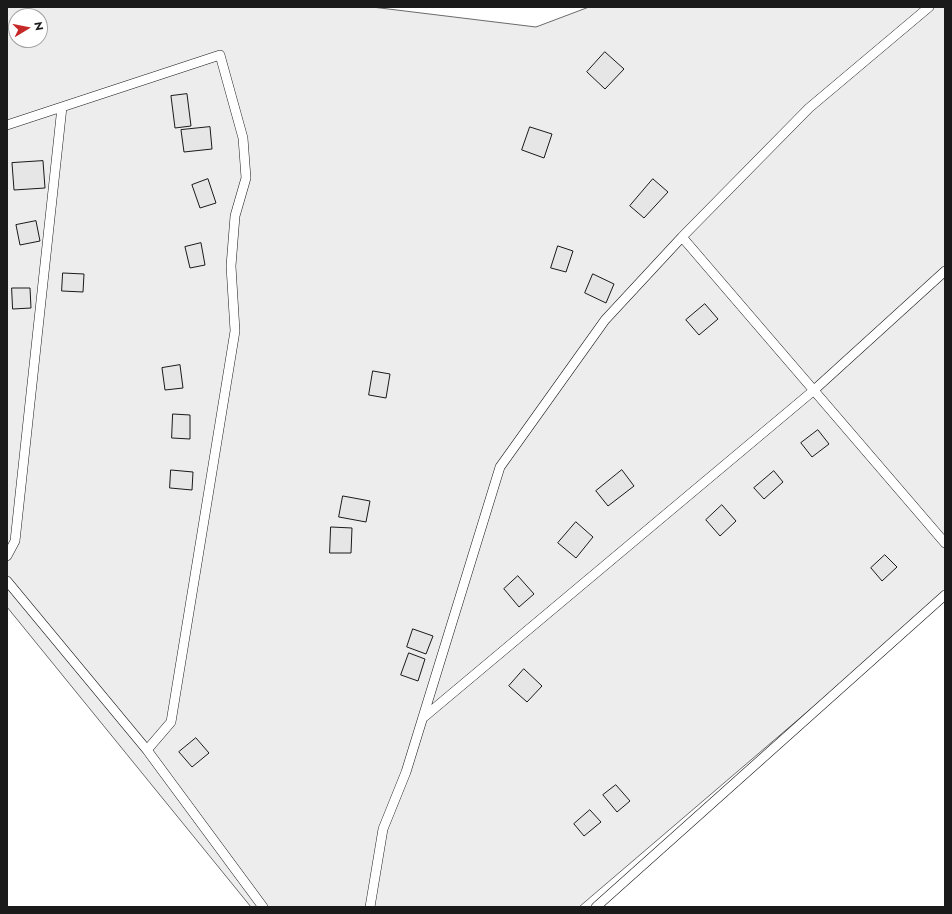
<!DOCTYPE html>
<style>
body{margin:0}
#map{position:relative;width:952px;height:914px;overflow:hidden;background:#fff;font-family:Jost,sans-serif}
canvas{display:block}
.frame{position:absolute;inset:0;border:8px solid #1a1a1a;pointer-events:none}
.north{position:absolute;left:8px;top:8px;width:40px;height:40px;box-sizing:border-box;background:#fff;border:1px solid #a3a3a3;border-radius:50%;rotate:80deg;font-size:11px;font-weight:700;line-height:16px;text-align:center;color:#1a1a1a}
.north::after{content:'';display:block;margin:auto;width:14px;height:18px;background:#c62828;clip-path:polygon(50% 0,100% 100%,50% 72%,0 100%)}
</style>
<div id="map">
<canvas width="952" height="914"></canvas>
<div class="frame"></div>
<div class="north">N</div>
</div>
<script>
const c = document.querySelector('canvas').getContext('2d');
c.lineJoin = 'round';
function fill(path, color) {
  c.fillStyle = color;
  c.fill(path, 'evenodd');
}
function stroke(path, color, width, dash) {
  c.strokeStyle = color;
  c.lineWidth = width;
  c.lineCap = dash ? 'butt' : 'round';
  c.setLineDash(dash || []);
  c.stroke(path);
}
const green = new Path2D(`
 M7,7H372L536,27L589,7H945V594L579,907H251L7,607ZM16,16H40V40H16Z`);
fill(green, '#ededed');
stroke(green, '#6a6a6a', 1);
const building = new Path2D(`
 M605,52L624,69L605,89L587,72Z
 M187,94L191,126L175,128L171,96Z
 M210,127L212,149L184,152L181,130Z
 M530,127L552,134L544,158L522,150Z
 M43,161L45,188L14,190L12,163Z
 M208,179L216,203L200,208L192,185Z
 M653,179L668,192L644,218L630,206Z
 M36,221L40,241L20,245L16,225Z
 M201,243L205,265L190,268L185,247Z
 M558,246L573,251L566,272L551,268Z
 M63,273L84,274L83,292L62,291Z
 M593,274L614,284L606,303L585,293Z
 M12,288H30L31,308L13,309Z
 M705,304L718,319L699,335L686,320Z
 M180,365L183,388L165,390L162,368Z
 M373,371L390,374L386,398L369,395Z
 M173,414L190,415V439L172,438Z
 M818,430L829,444L812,457L801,443Z
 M171,470L193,472L192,490L170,488Z
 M622,470L634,486L608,506L596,491Z
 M774,471L783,482L764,499L754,488Z
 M343,496L370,501L366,522L339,517Z
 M722,505L736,521L720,536L706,520Z
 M576,522L593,537L576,558L558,543Z
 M331,527L352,528L351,553H330Z
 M885,555L897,567L882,581L871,568Z
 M518,576L534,594L519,607L504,589Z
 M413,629L433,636L426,654L407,647Z
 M409,653L425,659L418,681L401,675Z
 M524,669L542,686L527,702L509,686Z
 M196,738L209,753L192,767L179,752Z
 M616,785L630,801L617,812L603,795Z
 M590,810L601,822L584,836L574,824Z`);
fill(building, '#e6e6e6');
stroke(building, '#1a1a1a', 1);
const service = new Path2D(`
 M7,125L220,55L243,138L246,178L235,216L231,266L235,331L171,722L147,750
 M682,237L945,543
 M7,556L15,541L62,107
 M7,581L147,750L263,907
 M424,717L813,391L945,271
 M370,907L383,829L406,772L500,467L605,320L682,237L809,108L929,7
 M596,907L945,595`);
stroke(service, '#1a1a1a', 10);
stroke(service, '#fff', 9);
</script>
